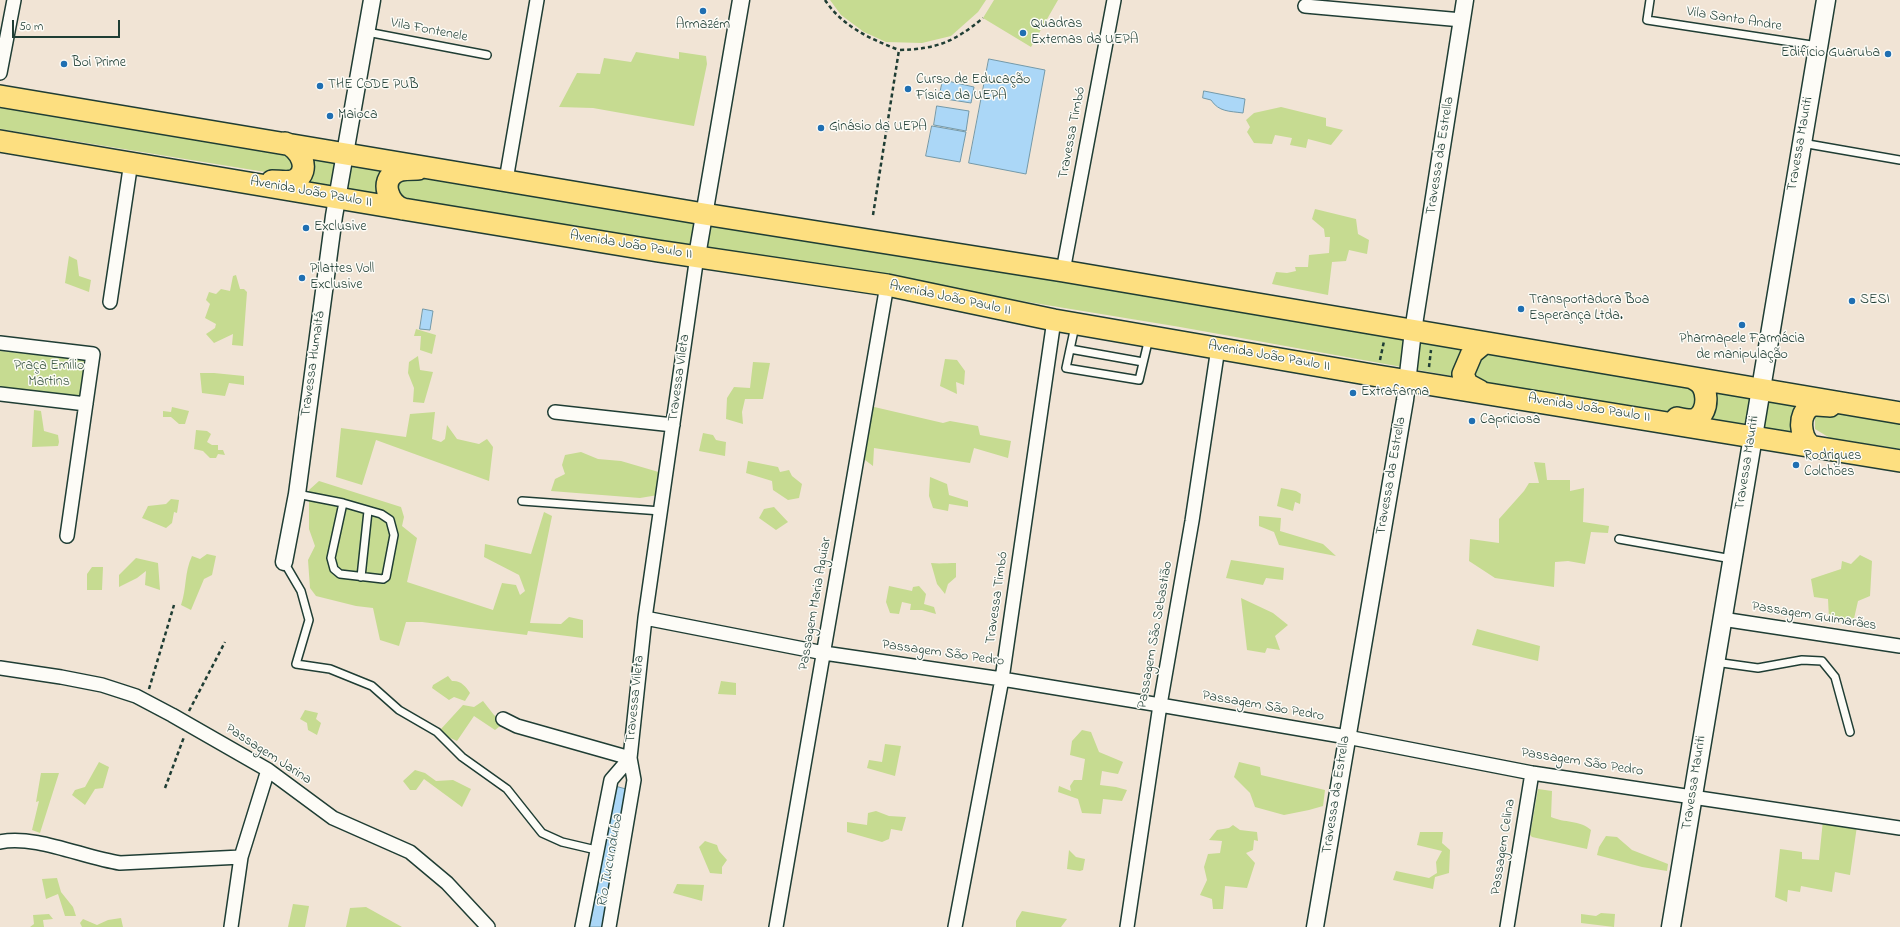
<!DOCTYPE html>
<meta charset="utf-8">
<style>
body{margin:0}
#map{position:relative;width:1900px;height:927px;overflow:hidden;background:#f1e4d5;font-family:"Indie Flower",sans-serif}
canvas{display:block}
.scale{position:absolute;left:12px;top:20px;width:108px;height:18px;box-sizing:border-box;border:2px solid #1f3d34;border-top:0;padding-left:5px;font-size:12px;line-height:14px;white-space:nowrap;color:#1f3d34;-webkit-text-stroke:3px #fdfcf7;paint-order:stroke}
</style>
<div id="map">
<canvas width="1900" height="927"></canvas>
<div class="scale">50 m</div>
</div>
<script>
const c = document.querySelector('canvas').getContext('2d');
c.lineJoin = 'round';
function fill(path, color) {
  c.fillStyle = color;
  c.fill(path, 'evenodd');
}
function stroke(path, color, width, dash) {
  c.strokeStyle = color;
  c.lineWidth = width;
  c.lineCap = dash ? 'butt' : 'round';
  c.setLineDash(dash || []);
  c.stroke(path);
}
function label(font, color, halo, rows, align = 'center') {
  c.font = font + ' "Indie Flower",sans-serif';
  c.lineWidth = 3;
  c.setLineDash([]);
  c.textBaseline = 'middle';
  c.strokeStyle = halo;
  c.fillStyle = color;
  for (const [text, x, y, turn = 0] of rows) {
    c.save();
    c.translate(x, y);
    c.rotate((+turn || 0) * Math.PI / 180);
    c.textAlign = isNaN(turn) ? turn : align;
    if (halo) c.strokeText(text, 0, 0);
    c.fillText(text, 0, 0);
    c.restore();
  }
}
fill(new Path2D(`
 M830,0H986L978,12L951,36L922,43L886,42L864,32L841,15Z
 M994,0H1058L1031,47L983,18Z
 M636,52L679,59V52L706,56L707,64L694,126L593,108L559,107L577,73L600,74L604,58L631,62Z
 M0,98L296,151V177L0,129Z
 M1281,107L1326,118V126L1343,130L1331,145L1308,139L1306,148L1290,145L1292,138L1275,135L1272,144L1254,143L1247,132L1250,127L1246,120L1254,113Z
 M305,157L1808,403L1798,435L1546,393L1180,327L298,182Z
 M1315,209L1356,219L1358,234L1369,240L1367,254L1349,250L1346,261L1332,262L1328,295L1272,284L1276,272L1287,273L1296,271L1295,267H1308L1309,255L1329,253L1330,237H1325L1324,229L1312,219Z
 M69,256L77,260L79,276L91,280L89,292L65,283Z
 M236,275L240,289H244L247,292L243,346L232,345L233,334L214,343L206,334L215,328L216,324L205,318L210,304L206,300L209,292L216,294L221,289L230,291L233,276Z
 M416,329L436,335L432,354L420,350L421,336H414Z
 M0,351L90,360L83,397L0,389Z
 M418,356L420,370L433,372L424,403L413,402L414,388L408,373L409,362Z
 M945,359L957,360L965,371L964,385L956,382L957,394L940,386Z
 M753,362L770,363L763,399H745L742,412L743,424L726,419L727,398L734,387L750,388Z
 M200,373H214L244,376V385L229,383L225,396L202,393Z
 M870,406L943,423L950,421L978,426L980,435L1011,441L1008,458L974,448L970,463L874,448L873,466L861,457Z
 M172,407L189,411L185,424H179L171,417H163V411L171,412Z
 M1822,409L1900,423V449L1830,438L1815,429V417Z
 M34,410L41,411L44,431L58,435L59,442L58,446L32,447Z
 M435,412L432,439L441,442L445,439L447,425L457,439L479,444L487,439L493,447L489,481L376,440L362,485L336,477L341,428L406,437L410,414Z
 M196,430L207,431L211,434L207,442L212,445H218V450H223L225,455L218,454L216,458H210L203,451L194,449Z
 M703,433L713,435L716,440L726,442L725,456L699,451Z
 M581,452L598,459L621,461L662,473L658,495L640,498L551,491L555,479L565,474L562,465L565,455Z
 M748,461L778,467L780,472L789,470L792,476L802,484L799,498L788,500L773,490L772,481L746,473Z
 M1534,462L1545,463L1547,480H1570V491L1584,488L1583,522L1609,526L1608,533L1591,532L1585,564L1568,561L1555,562L1554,587L1495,578L1469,561L1470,539L1499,543V519L1524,491L1529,483H1539Z
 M930,477L947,484L949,495L968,501V507L949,504L948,511L933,508L929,496Z
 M319,481L401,507L404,517L402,526L417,538L407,582L493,610L502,583L516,585L520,595L525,591L519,575L484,557L485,544L531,554L544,512L552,516L530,623L561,624L569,617L583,620V638L528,631L527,635L422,622H406L399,646L380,640L373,608L356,606L316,596L310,588L308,560L315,546L309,529V490Z
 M1281,488L1296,491L1301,494L1300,504L1295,502L1293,511L1277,506Z
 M171,499L179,500L177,513L174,512L172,523L166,528L142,518L148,506L166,504Z
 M774,507L788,522L776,530L759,518L764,509Z
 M1259,516L1281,518L1280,531L1323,544L1336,556L1279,545L1274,532L1259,526Z
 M207,554L216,556L212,575L204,579L191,610L181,605C187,588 184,573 192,556L200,559Z
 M1860,555L1872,561L1870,596L1858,601L1853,623L1829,619L1828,599L1814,597L1811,579L1841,569L1842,561L1851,564Z
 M136,558L158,563L160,590L145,585L146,571L137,578L119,587V575Z
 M1231,560L1284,568L1283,580L1266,578L1263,585L1226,578Z
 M931,563C940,564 947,563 956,563V577L948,584L945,594L937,584Z
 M92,567H103L102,590H87V574Z
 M889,586L912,591L913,587L919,586L926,594L924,604L934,607L936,614L922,610H910L911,604L902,602L899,614L890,613L886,602Z
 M1241,598L1273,613L1288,625L1275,636L1280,650L1267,648L1265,653L1247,650Z
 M1477,629L1540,646L1538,661L1472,645Z
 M448,676L452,681C460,680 466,686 470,693L465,701L454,697L449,700L432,688L433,685Z
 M721,681L736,683V695L718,694Z
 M483,701L494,715L504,723L495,730L474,716L457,741L444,735L441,729L463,705L474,707Z
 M305,710L318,713L316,719L321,723L317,735L308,730L307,723L300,719Z
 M1082,730L1091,732L1099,752L1123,762L1118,774L1102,771L1100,785L1116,787L1127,790L1122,801L1103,799L1101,814L1082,813L1078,799L1058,792L1059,786L1071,791L1070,786L1074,780H1082L1085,759L1070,755L1072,741Z
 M885,744L901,746L895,776L867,768L869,760L882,762Z
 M99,762L109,767L103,788L95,789L85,805L72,795L75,790L85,787Z
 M1239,762L1260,767L1261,775L1325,790L1323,806L1309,810L1284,815L1255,807L1250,793L1234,777Z
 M415,770L425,773L436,781L453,780L471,789L462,807L424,779L416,790H410L403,781Z
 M41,773H59L40,833L32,830L39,801L36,802Z
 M1538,789L1552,791L1551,817C1564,823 1580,820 1591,830L1587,849L1532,837L1530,835Z
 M876,811L889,816L906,817L902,831L891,829L889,839L882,842L847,832V822L867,825L868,813Z
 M1823,820L1857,826L1850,875L1835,872L1832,892L1801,886L1800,892L1788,890L1787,902L1775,897L1780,849L1802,852V859L1819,860Z
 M1233,825L1240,830L1257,832L1258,841L1254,840L1253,850L1246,853L1255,863L1247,888L1225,886L1223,909H1213L1212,899L1200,895L1207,880L1204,867L1208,854L1220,853L1222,841L1209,840L1217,830L1229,828Z
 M1420,832H1443L1442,843L1450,850L1449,873L1435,877L1433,889L1393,880L1396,871L1429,878L1437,873L1436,862L1442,851L1417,845Z
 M1606,836L1617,837L1632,850L1668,864L1667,871L1642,867L1597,855L1599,847Z
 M705,841L717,845L719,851L727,860L722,867V874L710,873L699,847Z
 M1069,850L1076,857L1085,859L1083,870L1080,871L1067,869Z
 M57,878L61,892L73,907L76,916H65L58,894L46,899L42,879Z
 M677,884L704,885L702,901L673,893Z
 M293,904L309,906L305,927H288Z
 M366,907L402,927H346L350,908Z
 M1022,911L1067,919L1061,927H1016V921Z
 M1601,913L1615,914L1614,927L1581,923V914L1596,916Z
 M49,914L53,919L43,920L44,927H30L34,924L33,915Z
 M121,918L123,927H82L80,923L83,919L97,925L108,920Z`), '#c6db91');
const water = new Path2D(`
 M989,59L1045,70L1026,174L969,163Z
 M943,80L974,87L971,103L939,98Z
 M1204,91L1245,99L1243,113C1229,111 1219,112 1211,100L1203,98Z
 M937,106L969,111L966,131L934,125Z
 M932,126L966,132L960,162L926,156Z
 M423,309L433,311L430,330L420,329Z
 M615,786L626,789L604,927H588Z`);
fill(water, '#abd7f7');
stroke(water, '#7399a9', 1);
const service = new Path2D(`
 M1650,0L1647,20L1818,46
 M367,32L487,55
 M1802,143L1900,160
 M1075,326L1066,368L1139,380L1149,338
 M1070,349L1143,362
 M297,494L343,503L381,514L390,520L394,535L386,577L383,579L340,574L334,569L331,558L343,503
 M522,501L661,511
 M1619,539L1732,559
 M284,562L301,591L309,620L296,664L330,669L372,686L399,710L437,732L462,757L507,789L542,833L562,842L596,850
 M361,577L368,511
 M1715,662L1758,668L1802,660L1822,661L1835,677L1850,732`);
const minor = new Path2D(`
 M1305,6L1462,20
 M0,73L14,0
 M506,180L537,0
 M1063,271L1114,0
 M110,302L131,162
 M0,343L93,354L67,536
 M0,394L86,404
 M555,412L673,425
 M645,618L824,653L1002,679L1160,705L1347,737L1532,773L1900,828
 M1722,619L1900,646
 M0,668L61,677L102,685L136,696L172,715L268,770L333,818L410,852L447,883L488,927
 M503,719L517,726L630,758
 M0,842C33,834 85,858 120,863L241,857
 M231,927L241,857L268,770
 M582,927L611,780L630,758
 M609,927L634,780L630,758L645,618L697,256
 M776,927L887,285
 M955,927L1002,679L1054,320
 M1127,927L1160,705L1192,521L1218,348
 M1507,927L1532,773`);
const tertiary = new Path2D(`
 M697,256L741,0
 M284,562L297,494L334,216L372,0
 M1315,927L1405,400L1413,331L1465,0`);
const secondary = new Path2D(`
 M1671,927L1826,0`);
const primary = new Path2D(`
 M0,96L704,214L1063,271L1900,413
 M0,141L403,209L658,251L887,285L1054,320L1378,376L1900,461
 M272,181C279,181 289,183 295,180C312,171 300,147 285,143
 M403,209C389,204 379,181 396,172C401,169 411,169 418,169
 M1480,391L1467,384L1463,374L1472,353L1484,343
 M1677,418C1682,419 1691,421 1696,419C1710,412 1709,384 1694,379
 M1811,446C1800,438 1797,414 1811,406C1816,404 1825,406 1830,406`);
stroke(service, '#1f3d34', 10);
stroke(minor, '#1f3d34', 16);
stroke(tertiary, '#1f3d34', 19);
stroke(secondary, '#1f3d34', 21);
stroke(primary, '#1f3d34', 24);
stroke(new Path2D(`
 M825,0C842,26 870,39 899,50
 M873,215L899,50C937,49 954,42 983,18
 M1380,360L1384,341
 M1429,367L1431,350
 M149,689L174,605
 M189,711L225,642
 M165,788L184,737`), '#1f3d34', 2.5, [4, 3]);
stroke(service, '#fdfcf7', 7);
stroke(minor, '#fdfcf7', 13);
stroke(tertiary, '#fdfcf7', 16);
stroke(secondary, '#fdfcf7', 18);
stroke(primary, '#fddf80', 21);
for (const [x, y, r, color] of [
 [703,11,4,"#1f6fb2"],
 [1023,33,4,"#1f6fb2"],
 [1888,54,4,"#1f6fb2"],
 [64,64,4,"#1f6fb2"],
 [320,86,4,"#1f6fb2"],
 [908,89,4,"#1f6fb2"],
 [330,116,4,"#1f6fb2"],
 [821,128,4,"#1f6fb2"],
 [306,228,4,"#1f6fb2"],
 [302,278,4,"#1f6fb2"],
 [1852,301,4,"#1f6fb2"],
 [1521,309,4,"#1f6fb2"],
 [1742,325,4,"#1f6fb2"],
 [1353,393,4,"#1f6fb2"],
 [1472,421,4,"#1f6fb2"],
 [1796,465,4,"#1f6fb2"]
]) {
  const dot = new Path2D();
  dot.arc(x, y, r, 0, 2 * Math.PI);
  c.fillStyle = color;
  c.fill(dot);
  stroke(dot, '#fdfcf7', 1.5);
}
label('14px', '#1f3d34', '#fdfcf7', [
 ["Vila Santo Andre",1734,20,9],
 ["Vila Fontenele",429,31,11],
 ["Travessa Timbó",1073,133,-79],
 ["Travessa Mauriti",1801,144,-80],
 ["Travessa da Estrella",1441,156,-81],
 ["Avenida João Paulo II",311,193,10],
 ["Avenida João Paulo II",631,246,9],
 ["Avenida João Paulo II",950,299,12],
 ["Avenida João Paulo II",1269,357,10],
 ["Travessa Humaitá",314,364,-82],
 ["Travessa Vileta",680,378,-82],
 ["Avenida João Paulo II",1589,409,9],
 ["Travessa Mauriti",1748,463,-81],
 ["Travessa da Estrella",1392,476,-80],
 ["Travessa Timbó",998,598,-82],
 ["Passagem Maria Aguiar",816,604,-80],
 ["Passagem Guimarães",1814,617,9],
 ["Passagem São Sebastião",1156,635,-80],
 ["Passagem São Pedro",943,654,8],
 ["Travessa Vileta",636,699,-84],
 ["Passagem São Pedro",1263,707,10],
 ["Passagem Jarina",268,755,33],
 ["Passagem São Pedro",1582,763,9],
 ["Travessa Mauriti",1695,783,-81],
 ["Travessa da Estrella",1337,795,-81],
 ["Passagem Celina",1504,847,-81]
]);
label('14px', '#1f3d34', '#fdfcf7', [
 ["Quadras",1031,25],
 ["Externas da UEPA",1031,41],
 ["Armazém",703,26,"center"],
 ["Edifício Guaruba",1880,54,"right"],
 ["Boi Prime",72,64],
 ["Curso de Educação",916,81],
 ["Física da UEPA",916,97],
 ["THE CODE PUB",328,86],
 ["Maioca",338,116],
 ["Ginásio da UEPA",829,128],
 ["Exclusive",314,228],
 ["Pilattes Voll",310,270],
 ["Exclusive",310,286],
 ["Transportadora Boa",1529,301],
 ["Esperança Ltda.",1529,317],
 ["SESI",1860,301],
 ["Pharmapele Farmácia",1742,340,"center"],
 ["de manipulação",1742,356,"center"],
 ["Extrafarma",1361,393],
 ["Capriciosa",1480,421],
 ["Rodrigues",1804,457],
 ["Colchões",1804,473]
], 'left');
label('14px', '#405d47', '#fdfcf7', [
 ["Praça Emílio",49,367],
 ["Martins",49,383]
]);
label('italic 15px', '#3b5c5b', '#fdfcf7', [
 ["Rio Tucunduba",611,861,-80]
]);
</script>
